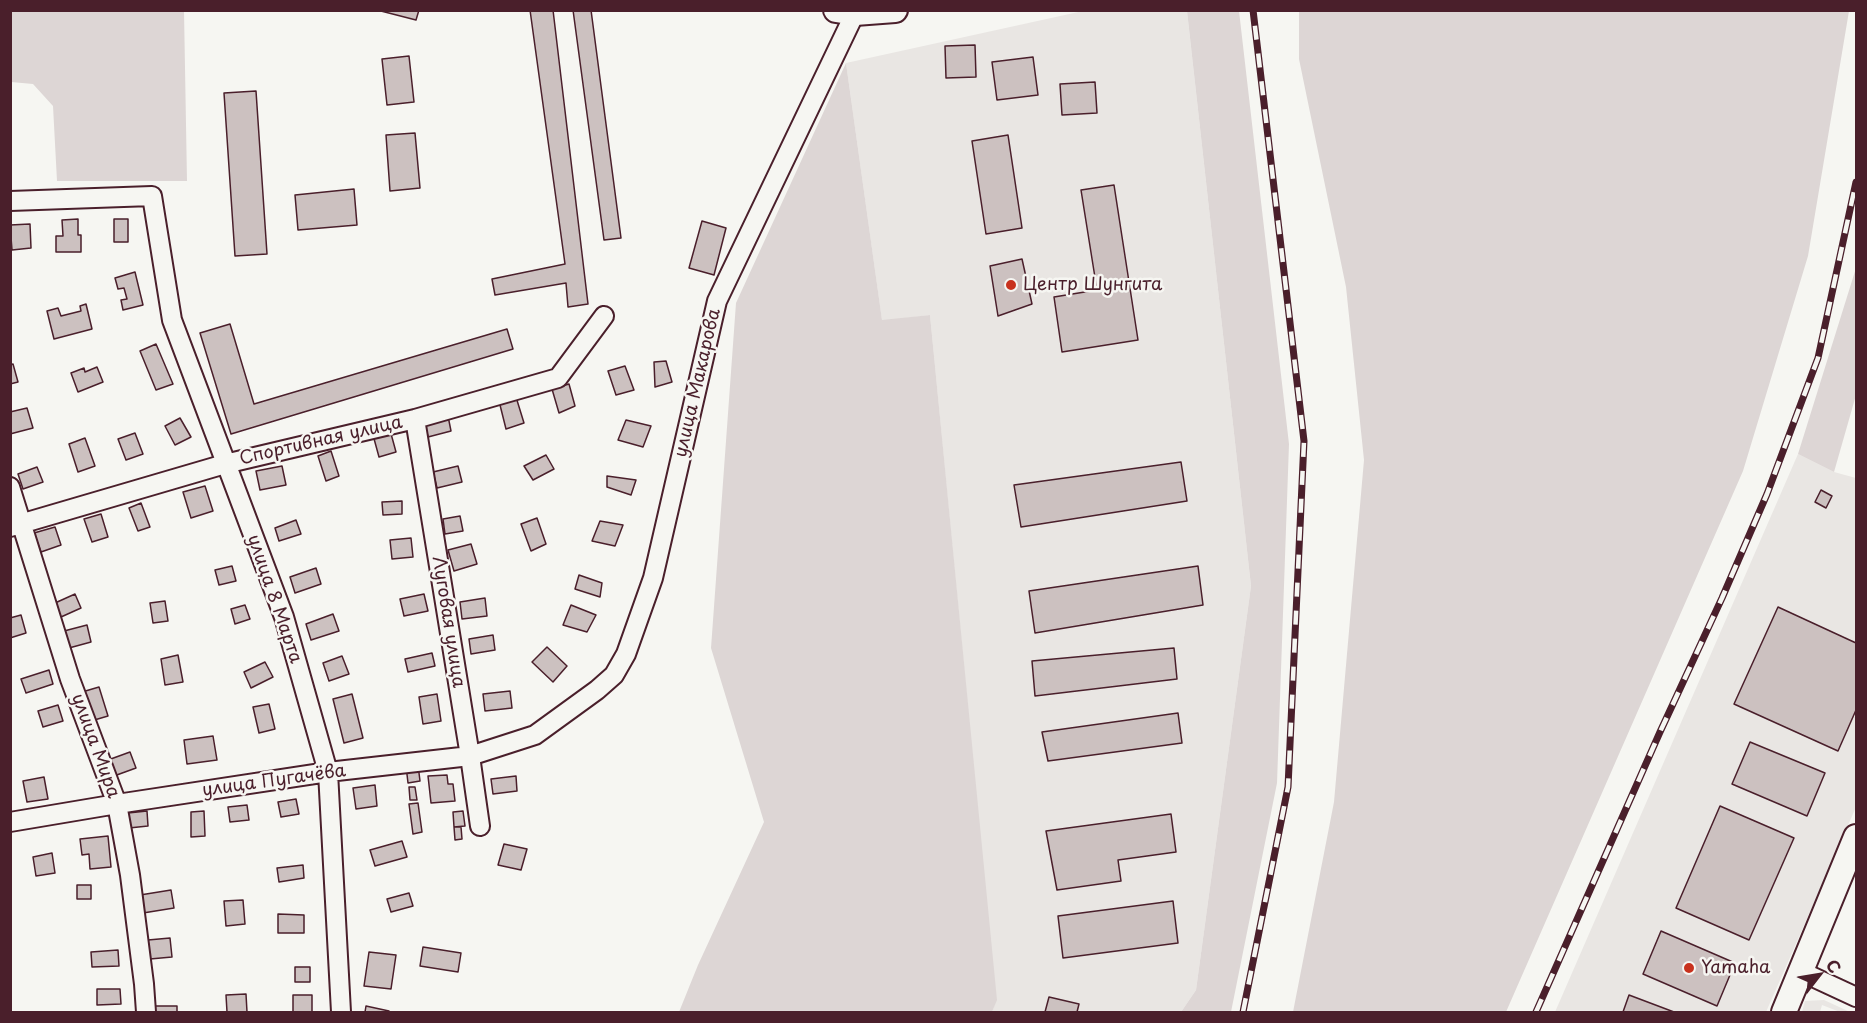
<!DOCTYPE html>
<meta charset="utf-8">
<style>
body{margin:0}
#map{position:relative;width:1867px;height:1023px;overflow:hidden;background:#f6f6f2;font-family:"Playpen Sans",sans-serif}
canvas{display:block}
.frame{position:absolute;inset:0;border:12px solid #4a1f2b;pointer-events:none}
.north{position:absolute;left:1789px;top:945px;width:60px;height:60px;-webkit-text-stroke:4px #f6f6f2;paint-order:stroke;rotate:59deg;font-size:16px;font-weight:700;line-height:24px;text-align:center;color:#4a1f2b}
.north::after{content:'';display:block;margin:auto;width:21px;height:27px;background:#4a1f2b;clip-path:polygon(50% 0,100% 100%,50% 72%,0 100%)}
</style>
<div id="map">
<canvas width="1867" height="1023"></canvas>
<div class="frame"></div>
<div class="north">С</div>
</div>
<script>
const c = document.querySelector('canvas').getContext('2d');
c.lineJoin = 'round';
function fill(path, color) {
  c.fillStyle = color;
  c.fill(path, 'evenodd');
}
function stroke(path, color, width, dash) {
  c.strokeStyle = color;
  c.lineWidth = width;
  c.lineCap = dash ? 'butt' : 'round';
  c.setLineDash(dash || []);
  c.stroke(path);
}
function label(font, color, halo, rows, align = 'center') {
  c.font = font + ' "Playpen Sans",sans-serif';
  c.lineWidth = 5;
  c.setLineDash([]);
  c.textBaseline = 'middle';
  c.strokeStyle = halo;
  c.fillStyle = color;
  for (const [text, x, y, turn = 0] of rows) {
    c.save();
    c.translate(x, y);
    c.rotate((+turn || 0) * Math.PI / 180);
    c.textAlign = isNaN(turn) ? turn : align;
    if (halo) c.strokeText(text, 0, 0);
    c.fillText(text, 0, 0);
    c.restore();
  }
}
fill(new Path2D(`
 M1083,11H1187L1251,586L1196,990L1181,1012H992L996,1000L930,315L882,321L846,63Z
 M1798,454L1834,472L1856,478V807L1766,1012H1555Z
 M1824,1000L1850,1012H1840L1822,1005L1820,1012H1802L1805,1001Z`), '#e9e6e3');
fill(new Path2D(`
 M10,11H184L187,181H57L53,106L33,84L11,82Z
 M1187,11H1239L1289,444L1277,783L1231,1012H1181L1196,990L1251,586Z
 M1299,11H1849L1808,256L1743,471L1506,1012H1293L1334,802L1364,460L1346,287L1299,59Z
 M846,63L882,320L930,315L997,1000L992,1012H679L698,965L764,822L711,648L736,303Z
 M1856,268V395L1834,472L1798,454Z`), '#ddd6d5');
const building = new Path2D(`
 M377,10H419L416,20Z
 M530,10H553L588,304L568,307L566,283L495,295L492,279L565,264Z
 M573,10H591L621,238L604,240Z
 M975,45L976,77L946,78L945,46Z
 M409,56L414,102L387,105L382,59Z
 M1033,57L1038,95L997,100L992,62Z
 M1095,82L1097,113L1062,115L1060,84Z
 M256,91L267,254L235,256L224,93Z
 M415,133L420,188L390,191L386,135Z
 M1008,135L1022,228L986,234L972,141Z
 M1114,185L1138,340L1062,352L1054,297L1097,290L1081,190Z
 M354,189L357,225L298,230L295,195Z
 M78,219V235H81V252H56V236H63L62,220Z
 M114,219H128V242H114Z
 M702,221L726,228L714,275L689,268Z
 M30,224L31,248L12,250L10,225Z
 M1022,259L1032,304L998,316L990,266Z
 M135,272L143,305L123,310L121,300L127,299L124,288L118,289L115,278Z
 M86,304L92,329L54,339L47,311L58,308L61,316L81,311L80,306Z
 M230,324L254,404L507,329L513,349L231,434L200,333Z
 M156,344L173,384L156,390L140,351Z
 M666,361L672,382L655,387L654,362Z
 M13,364L18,382L10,384V365Z
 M625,366L634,390L616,395L608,371Z
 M97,367L103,382L78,392L71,373L84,368L85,372Z
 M569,384L575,406L559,413L552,389Z
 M516,397L524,423L506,429L499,401Z
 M27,408L33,428L10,434V412Z
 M448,416L451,431L428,437L424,421Z
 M180,418L191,437L175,445L165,426Z
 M626,420L651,426L643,447L618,440Z
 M390,430L396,452L379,457L373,435Z
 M135,433L143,454L126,460L118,439Z
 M85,438L95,466L78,472L69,444Z
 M331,451L339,476L326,481L318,456Z
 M546,455L554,469L533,480L524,466Z
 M1181,462L1187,501L1021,527L1014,485Z
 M282,466L286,485L260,490L256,471Z
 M458,466L462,482L437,488L433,472Z
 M37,467L43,482L23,489L18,474Z
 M607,476L636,480L631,495L607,487Z
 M205,486L213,511L191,518L183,492Z
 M1821,490L1832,496L1826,508L1815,502Z
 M402,501V514L383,515L382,502Z
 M141,503L150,527L138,531L129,508Z
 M101,514L108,537L92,542L84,519Z
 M460,516L463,531L445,534L443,519Z
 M537,518L546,544L531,551L521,524Z
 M296,520L301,534L279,541L275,528Z
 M600,521L623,525L615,546L592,541Z
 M55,527L61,545L41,552L34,533Z
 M411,538L413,557L392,559L390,540Z
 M471,544L477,564L454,571L448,550Z
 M232,566L236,581L219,585L215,570Z
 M1198,566L1203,605L1035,633L1029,591Z
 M316,568L321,584L295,593L290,577Z
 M579,575L602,583L600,597L575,589Z
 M75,594L81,608L61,617L55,603Z
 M424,594L428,611L404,616L400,599Z
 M485,598L487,616L462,619L460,602Z
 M165,601L168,621L153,623L150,603Z
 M245,605L250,619L235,624L231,609Z
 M571,605L596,615L587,632L563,625Z
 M1778,607L1856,643V710L1838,751L1734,704Z
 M333,614L339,631L311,640L306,624Z
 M21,615L26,633L10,638V618Z
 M87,625L91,642L69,648L64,631Z
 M493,635L495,650L471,654L469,639Z
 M547,647L567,666L553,682L532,662Z
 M1174,648L1177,679L1035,696L1032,661Z
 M432,653L435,666L408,672L405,659Z
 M178,655L183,682L165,685L161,659Z
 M342,656L349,674L329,681L323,663Z
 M265,662L273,677L251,688L244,672Z
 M49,670L53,684L26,693L21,679Z
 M99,687L108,716L91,721L82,692Z
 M510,691L512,708L485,711L483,694Z
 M352,694L363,738L344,743L333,699Z
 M437,694L441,721L423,724L419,697Z
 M269,704L275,729L259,733L253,707Z
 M58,705L63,721L43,727L38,711Z
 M1178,713L1182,743L1048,761L1042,732Z
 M213,736L217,760L187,764L184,740Z
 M1750,742L1825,773L1807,816L1732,784Z
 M130,752L136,768L114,776L108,760Z
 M418,765L420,781L408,783L406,766Z
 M447,775L448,784H453L455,801L431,803L428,776Z
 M516,776L517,791L493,794L491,779Z
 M44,777L48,799L27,802L23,781Z
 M375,785L377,806L356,809L353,788Z
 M409,787H415L417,800H410Z
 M296,799L299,814L281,817L278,802Z
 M418,803L422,832L413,834L409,804Z
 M247,805L249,820L230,822L228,807Z
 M1720,806L1794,838L1749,940L1676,908Z
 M147,811L148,826L129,828L128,813Z
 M204,811L205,836L191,837V812Z
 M463,811L465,826L454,827L453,812Z
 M1171,814L1176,852L1118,860L1121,881L1057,890L1046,831Z
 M454,827H461L462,839L455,840Z
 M108,836L111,867L90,869L89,854L82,855L80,839Z
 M402,841L407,857L375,866L370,850Z
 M504,844L527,849L521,870L498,865Z
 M52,853L55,873L36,876L33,857Z
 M303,865L304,878L279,882L277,868Z
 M77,885H91V899H77Z
 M171,890L174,908L143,913L140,895Z
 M409,893L413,906L391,912L387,899Z
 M243,900L245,924L226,926L224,901Z
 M1173,901L1178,943L1063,958L1058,916Z
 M278,914L304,915V933H278Z
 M1661,931L1735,963L1717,1006L1643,974Z
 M170,938L172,957L150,959L148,940Z
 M423,947L461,953L458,972L420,966Z
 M118,950L119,966L92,967L91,952Z
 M369,952L396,955L391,989L364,986Z
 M295,967H310V982H295Z
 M97,989H120L121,1004L97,1005Z
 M246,994L247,1012H227L226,995Z
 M293,995H312V1012H293Z
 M1629,995L1674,1012H1623Z
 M1049,997L1079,1004L1077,1012H1045Z
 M155,1006H177V1012H155Z
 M366,1006L389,1011V1012H365Z`);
fill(building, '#ccc1c0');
stroke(building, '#4a1f2b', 1.5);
const minor = new Path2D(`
 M10,201L152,196L172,320L284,617L328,772L341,1012
 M415,419L470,756L480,826
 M10,487L70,679L117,804L130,875L144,984L146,1012
 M10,527L225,464L415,419L558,378L604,316
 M10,822L117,804L328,772L470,756L535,735L597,690L614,675L626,654L653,578L717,301L855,13
 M1800,971L1856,997`);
const major = new Path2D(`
 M836,10L855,13L895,10
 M1784,1012L1856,837`);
stroke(minor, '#4a1f2b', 22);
stroke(major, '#4a1f2b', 28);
stroke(minor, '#f6f6f2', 18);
stroke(major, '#f6f6f2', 24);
const rail = new Path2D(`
 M1243,1012L1288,787L1304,441L1253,10
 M1536,1012L1660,732L1722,598L1767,494L1818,358L1856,182`);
stroke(rail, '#4a1f2b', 7);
stroke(rail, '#f6f6f2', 4.5, [14]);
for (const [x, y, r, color] of [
 [1011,285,6,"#c8321e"],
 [1689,968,6,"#c8321e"]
]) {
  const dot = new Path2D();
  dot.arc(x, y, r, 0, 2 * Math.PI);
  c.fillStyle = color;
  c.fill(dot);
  stroke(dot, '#f6f6f2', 2);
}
label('18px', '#4a1f2b', '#f6f6f2', [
 ["Центр Шунгита",1023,285],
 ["Yamaha",1701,968]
], 'left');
label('18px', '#4a1f2b', '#f6f6f2', [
 ["улица Макарова",698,383,-77],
 ["Спортивная улица",321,441,-13],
 ["улица 8 Марта",274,599,71],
 ["Луговая улица",448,622,81],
 ["улица Мира",95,746,70],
 ["улица Пугачёва",274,781,-8]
]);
</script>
